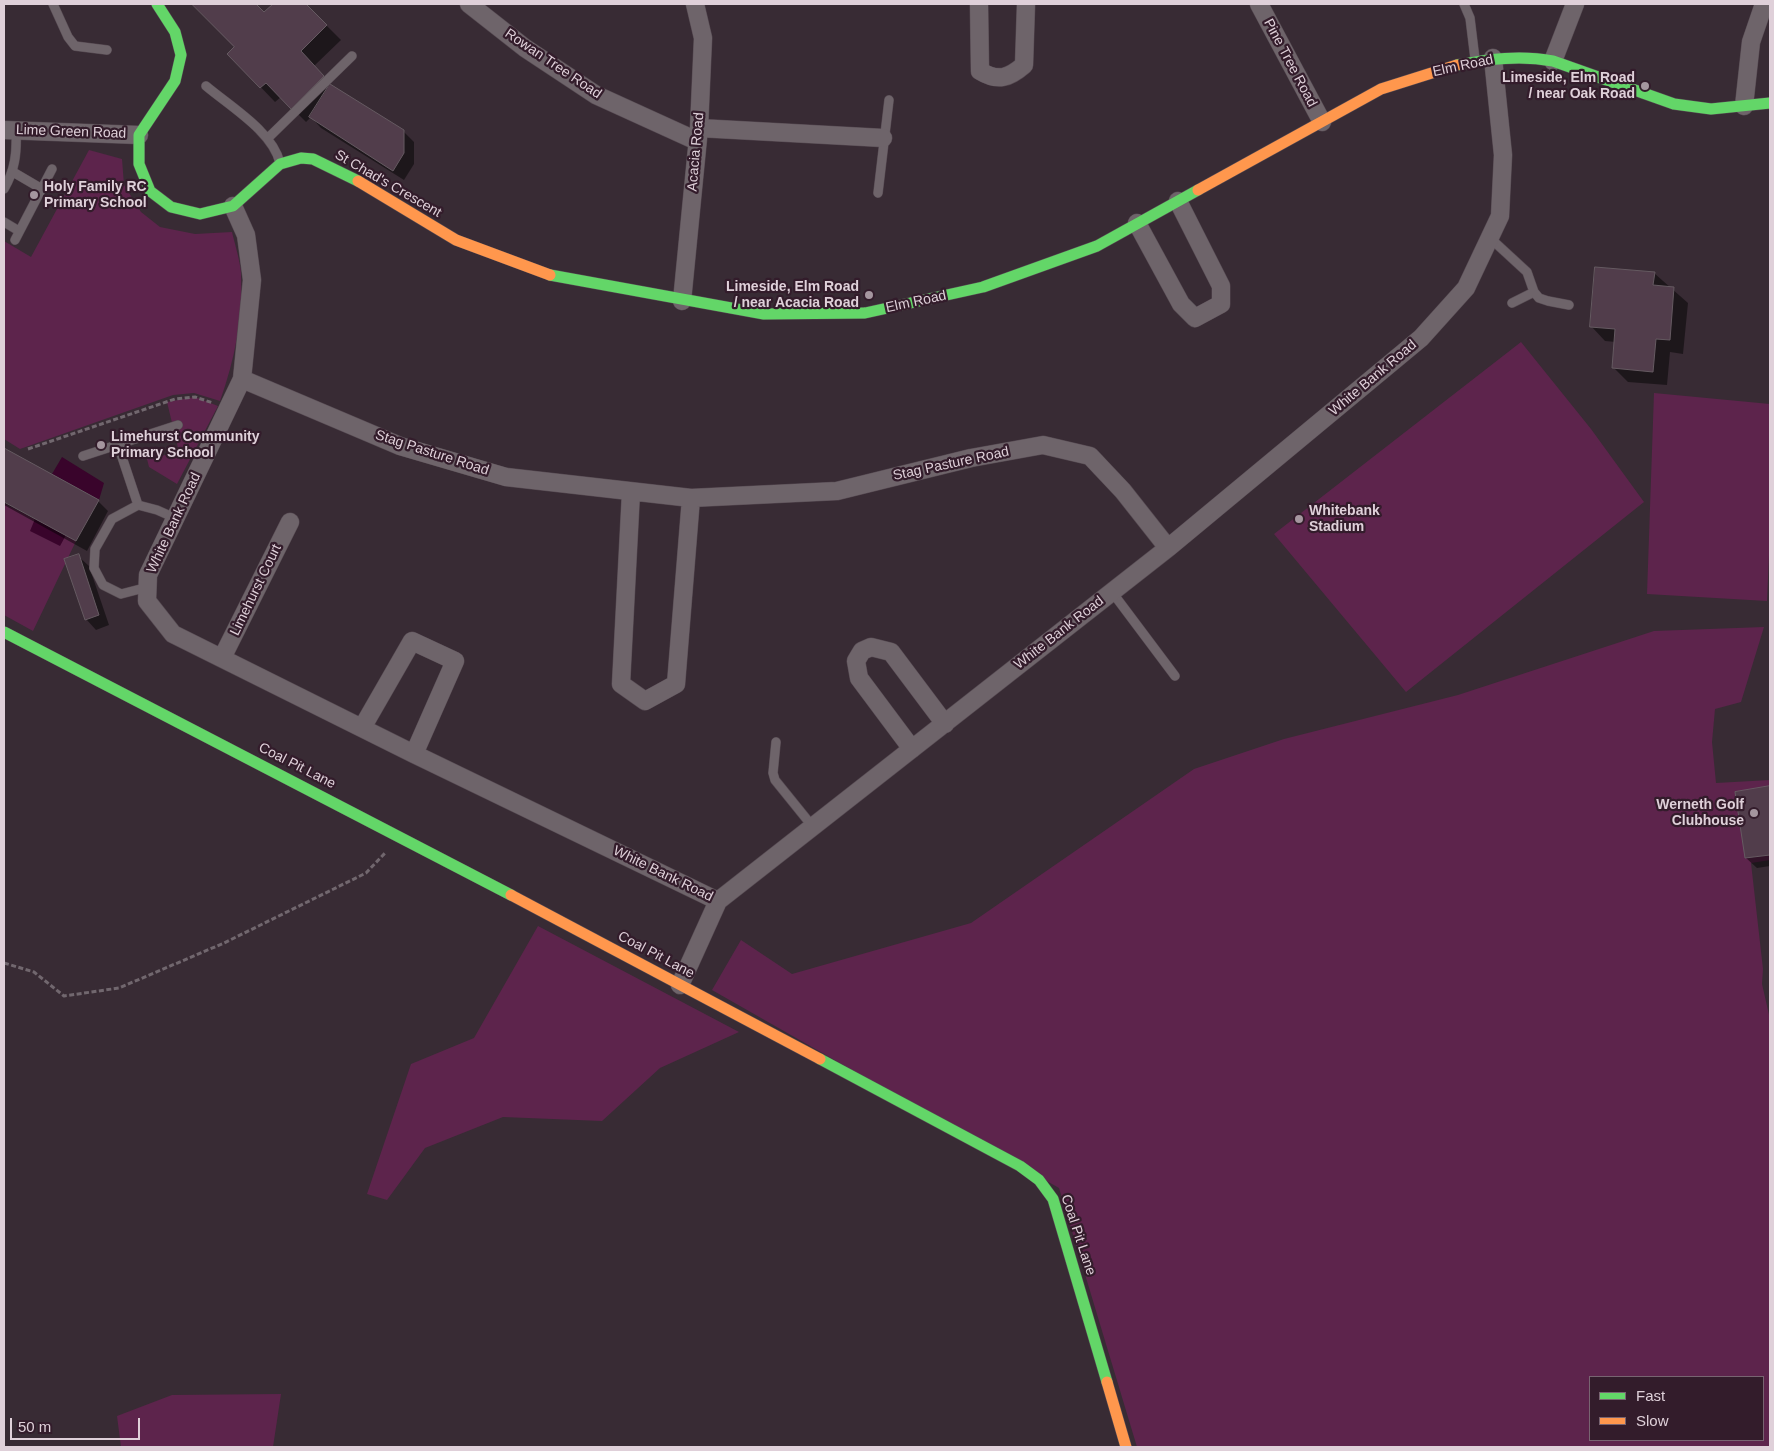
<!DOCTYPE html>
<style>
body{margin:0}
#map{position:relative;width:1774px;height:1451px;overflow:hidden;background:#382b34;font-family:Helvetica,sans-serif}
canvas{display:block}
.frame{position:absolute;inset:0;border:5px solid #dfd0d9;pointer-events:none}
.legend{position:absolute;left:1589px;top:1376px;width:175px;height:65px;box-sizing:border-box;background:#331c2b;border:1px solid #786471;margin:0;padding:6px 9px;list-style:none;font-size:15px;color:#dfd0d9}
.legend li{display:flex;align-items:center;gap:10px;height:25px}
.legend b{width:25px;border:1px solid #786471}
.scale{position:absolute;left:10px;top:1418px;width:130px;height:22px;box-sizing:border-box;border:2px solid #dfd0d9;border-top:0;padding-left:6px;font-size:15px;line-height:18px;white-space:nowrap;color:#dfd0d9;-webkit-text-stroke:4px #331c2b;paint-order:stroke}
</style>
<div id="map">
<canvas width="1774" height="1451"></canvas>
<div class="frame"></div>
<ul class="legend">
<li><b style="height:6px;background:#63d668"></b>Fast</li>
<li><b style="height:6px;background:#ff974d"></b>Slow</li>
</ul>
<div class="scale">50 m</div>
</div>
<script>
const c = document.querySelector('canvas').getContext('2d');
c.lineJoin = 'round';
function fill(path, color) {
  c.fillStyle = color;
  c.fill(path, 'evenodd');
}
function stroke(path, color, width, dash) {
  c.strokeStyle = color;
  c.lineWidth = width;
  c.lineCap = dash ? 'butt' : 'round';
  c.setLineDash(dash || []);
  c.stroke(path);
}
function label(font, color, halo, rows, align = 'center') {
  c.font = font + ' Helvetica,sans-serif';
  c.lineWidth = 4.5;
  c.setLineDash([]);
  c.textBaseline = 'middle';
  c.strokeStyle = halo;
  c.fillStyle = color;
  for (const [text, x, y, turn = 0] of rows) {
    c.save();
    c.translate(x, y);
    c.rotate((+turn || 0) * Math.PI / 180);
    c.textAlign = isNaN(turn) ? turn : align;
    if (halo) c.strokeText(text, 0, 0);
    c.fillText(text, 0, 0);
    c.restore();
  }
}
fill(new Path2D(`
 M89,150L122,159L124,185L141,212L160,227L195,234L232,232C235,245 240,260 241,273C243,318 235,359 220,401L194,393L173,395L20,449L4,439V241L31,257Z
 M1521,342L1591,429L1644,502L1406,692L1274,534Z
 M1654,393L1770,404V533L1767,601L1647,594Z
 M195,397L218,406L177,484L149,467L147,459L179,452L167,402Z
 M4,503L76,541L33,631L4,615Z
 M1764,627L1741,702L1715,709L1712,742L1716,783L1770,780V860L1751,863L1763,969L1762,984L1770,1019V1447H1137L1059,1188L712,990L741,940L792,974L971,923L1194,769L1284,739L1458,695L1654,631ZM1590,1377H1763V1440H1590Z
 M538,926L739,1032L660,1068L602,1121L503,1117L425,1148L387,1200L367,1194L411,1064L474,1038Z
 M281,1394L273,1447H121L117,1416L172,1395Z`), '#5d244c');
fill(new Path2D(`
 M62,457L104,483L99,500L52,474Z
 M35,519L66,535L60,546L30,531Z`), '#39042b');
fill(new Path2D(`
 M193,4H255L264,14L274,4H305L341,40L314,66L334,88L403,131L414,142V164L404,180L321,128L311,117L306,122L281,97L275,102L229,54L236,47Z
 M1654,273L1688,303L1683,354L1670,352L1667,385L1628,382L1614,368L1616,342L1605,341L1591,326Z
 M4,450L98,501L108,511L87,551L4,505Z
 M78,556L89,566L109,625L96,630L86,619Z
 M1770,788V866L1757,868L1746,858L1737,793Z`), '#0007');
const building = new Path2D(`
 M192,4H256L264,12L273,4H306L327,25L301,51L324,76L291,109L266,83L260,88L227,54L234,47Z
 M330,84L404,130V153L393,171L309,117Z
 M1595,267L1655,272L1653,285L1674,287L1670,340L1656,339L1653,372L1612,368L1615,329L1590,327Z
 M4,448L99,500L76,541L4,502Z
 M79,554L99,615L85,620L64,559Z
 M1770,786V855L1745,858L1735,792Z`);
fill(building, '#513d4b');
stroke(building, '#655a61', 1);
const lane = new Path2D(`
 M53,4L68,37L75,46L107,50
 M1464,4L1470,18L1475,59
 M206,86C231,107 273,132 280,163
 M268,138L352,56
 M13,172L42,189
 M4,189C15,170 17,153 16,131
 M878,193L889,100
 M4,222L19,231
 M1489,237L1527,272L1534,292L1539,298L1548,301L1569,305
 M15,240L52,169
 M1512,303L1534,292
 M118,445L138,505
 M83,456L178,425
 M148,587L121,594L103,585L94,568L95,549L112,519L138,505L157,510L175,518
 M1112,592L1175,676
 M776,742L773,773L775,780L813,827`);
const street = new Path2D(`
 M469,4L525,48L596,95L697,141
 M979,4L980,71C998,82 1009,78 1024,65L1026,4
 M1259,4L1322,122
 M1553,61L1575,4
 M1744,106L1751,42L1764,4
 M699,128L883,138
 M4,130L139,135
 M233,206L246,235L252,280L242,379L148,575L147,601L173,634L414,754L718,901L1168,548L1421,338L1466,288L1500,216L1503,155L1493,58
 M1137,223L1181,304L1195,318L1221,304V286L1178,201
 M682,301L699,128L703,38L695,4
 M242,379L400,446L506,477L691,498L837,491L971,458L1043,445L1090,456L1123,491L1168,548
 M631,492L621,684L645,701L676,684L691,498
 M222,658L290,522
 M362,728L412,641L455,661L414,754
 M912,749L859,678L856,661L862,651L871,647L891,652L945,724
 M680,985L718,901`);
const fast = new Path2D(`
 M157,4L175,32L181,55L175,81L139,135V164L150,191L171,207L200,214L233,206L280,164L301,158L313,159L358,181
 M1457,65C1490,59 1520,55 1553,61L1674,104L1711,109L1770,103
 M550,275L764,314L865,313L983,287L1097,246L1198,190
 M4,632L511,895
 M820,1059L1020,1166L1039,1180L1053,1199L1107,1382`);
const slow = new Path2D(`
 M358,181L456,240L550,275
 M1198,190L1381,89L1457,65
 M511,895L820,1059
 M1107,1382L1126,1447`);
stroke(lane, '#554951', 10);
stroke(street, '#554951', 19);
stroke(fast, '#554951', 12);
stroke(slow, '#554951', 12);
stroke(new Path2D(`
 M28,449L175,399L195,397L213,403
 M4,963L34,972L64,996L119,988L224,943L366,873L386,852`), '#71676e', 3, [5, 2.5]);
stroke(lane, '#6e646a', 9);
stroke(street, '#6e646a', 18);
stroke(fast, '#63d668', 11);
stroke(slow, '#ff974d', 11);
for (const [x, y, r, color] of [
 [1645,86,5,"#a5969f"],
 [34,195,5,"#a5969f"],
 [869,295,5,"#a5969f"],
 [101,445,5,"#a5969f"],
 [1299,519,5,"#a5969f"],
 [1754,813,5,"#a5969f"]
]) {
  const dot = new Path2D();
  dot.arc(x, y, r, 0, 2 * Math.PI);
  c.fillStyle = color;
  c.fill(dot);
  stroke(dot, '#331c2b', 2);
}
label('14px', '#dfd0d9', '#331c2b', [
 ["Pine Tree Road",1290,63,62],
 ["Rowan Tree Road",553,64,34],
 ["Elm Road",1463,66,-12],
 ["Lime Green Road",71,132,2],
 ["Acacia Road",696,152,-85],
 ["St Chad's Crescent",388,184,30],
 ["Elm Road",916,302,-12],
 ["White Bank Road",1373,378,-40],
 ["Stag Pasture Road",432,453,18],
 ["Stag Pasture Road",951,464,-12],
 ["White Bank Road",174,523,-65],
 ["Limehurst Court",256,590,-64],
 ["White Bank Road",1059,633,-38],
 ["Coal Pit Lane",297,766,27],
 ["White Bank Road",663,874,26],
 ["Coal Pit Lane",656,955,28],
 ["Coal Pit Lane",1078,1235,72]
]);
label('bold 14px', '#dfd0d9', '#331c2b', [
 ["Limeside, Elm Road",1635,78],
 ["/ near Oak Road",1635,94],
 ["Holy Family RC",44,187,"left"],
 ["Primary School",44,203,"left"],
 ["Limeside, Elm Road",859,287],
 ["/ near Acacia Road",859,303],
 ["Limehurst Community",111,437,"left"],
 ["Primary School",111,453,"left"],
 ["Whitebank",1309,511,"left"],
 ["Stadium",1309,527,"left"],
 ["Werneth Golf",1744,805],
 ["Clubhouse",1744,821]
], 'right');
</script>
